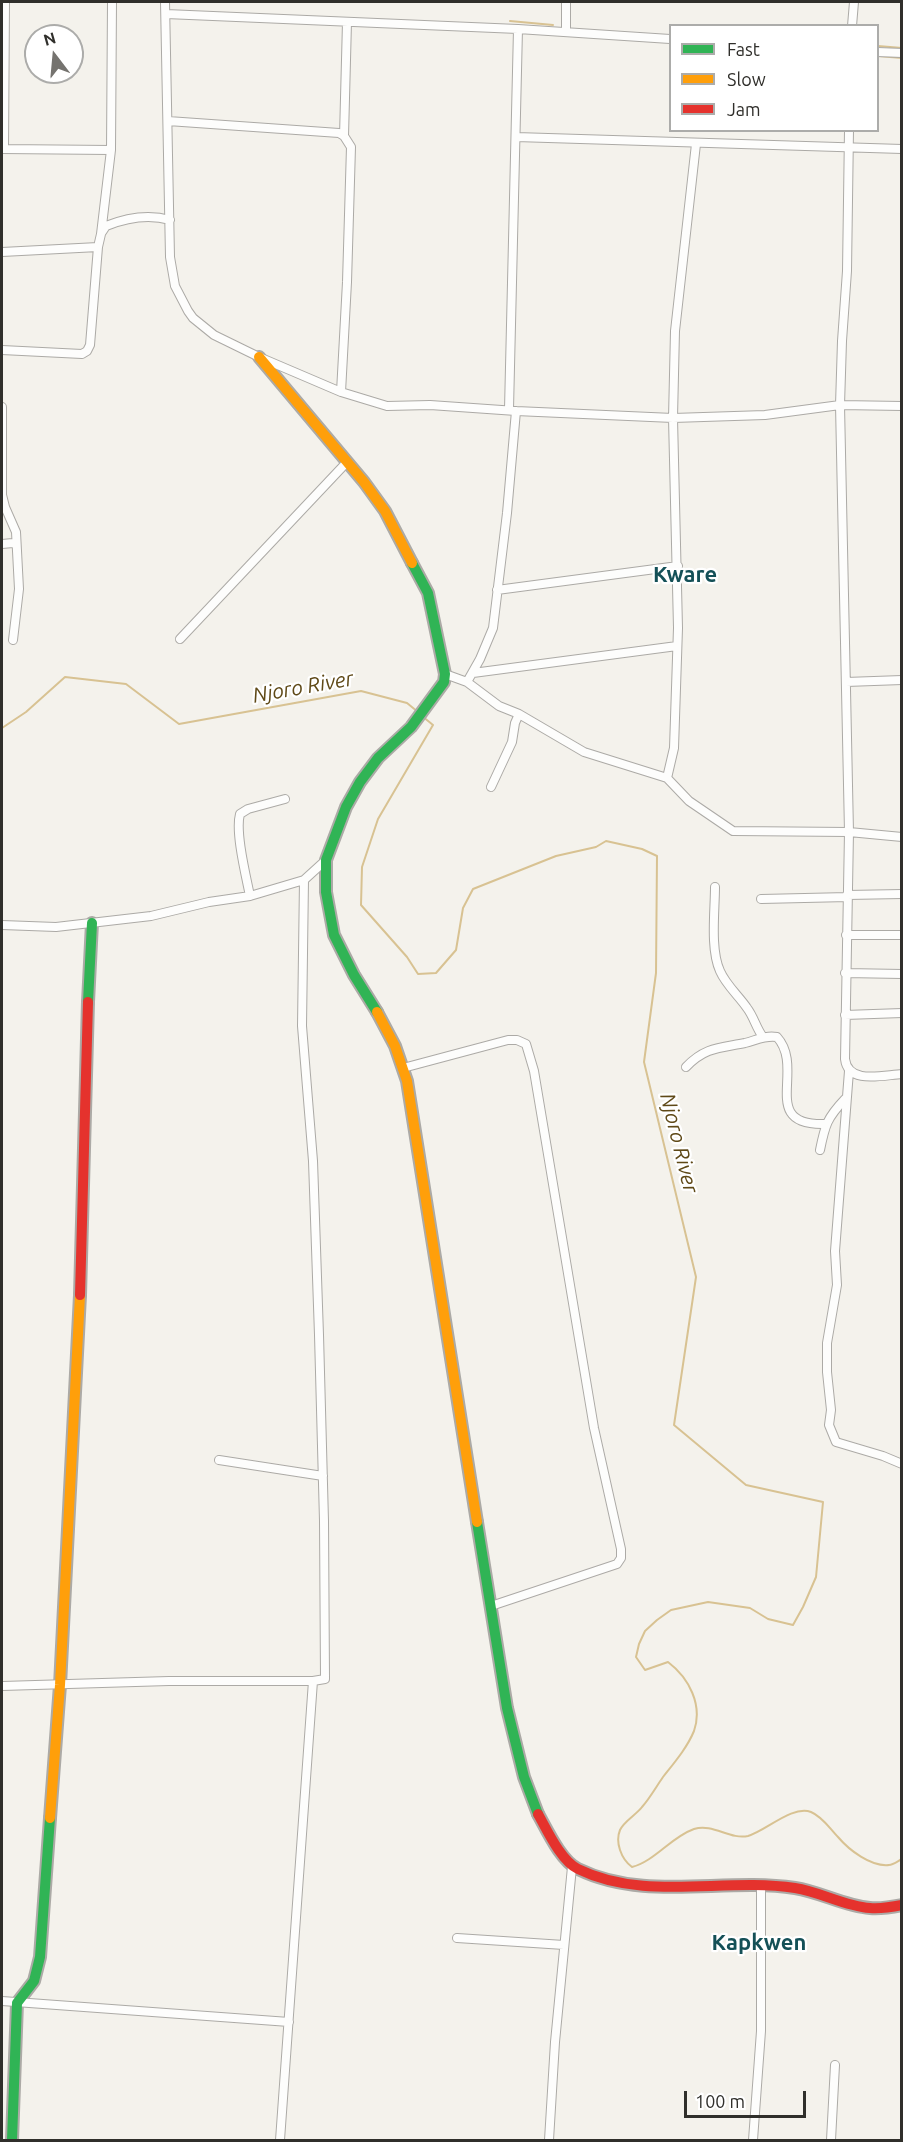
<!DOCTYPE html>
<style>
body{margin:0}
#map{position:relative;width:903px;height:2142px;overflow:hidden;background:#f4f2ec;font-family:Ubuntu,sans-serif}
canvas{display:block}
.frame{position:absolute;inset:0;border:3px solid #302f2b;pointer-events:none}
.legend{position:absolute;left:669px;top:24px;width:210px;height:108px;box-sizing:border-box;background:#fff;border:2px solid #acacaa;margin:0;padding:8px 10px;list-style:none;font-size:18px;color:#302f2b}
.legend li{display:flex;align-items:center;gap:12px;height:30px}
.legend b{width:30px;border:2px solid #acacaa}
.north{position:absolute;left:24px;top:24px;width:60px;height:60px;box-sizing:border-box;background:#fff;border:2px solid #acacaa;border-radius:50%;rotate:344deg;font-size:16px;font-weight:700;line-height:24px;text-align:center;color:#302f2b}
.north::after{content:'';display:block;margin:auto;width:21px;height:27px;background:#75736f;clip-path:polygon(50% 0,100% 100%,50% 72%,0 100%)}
.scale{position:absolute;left:684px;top:2091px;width:122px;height:27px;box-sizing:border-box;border:3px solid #302f2b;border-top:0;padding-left:8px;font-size:18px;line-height:21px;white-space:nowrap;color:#302f2b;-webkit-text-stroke:4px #fff;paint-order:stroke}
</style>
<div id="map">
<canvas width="903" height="2142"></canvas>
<div class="frame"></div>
<ul class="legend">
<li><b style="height:8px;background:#30b455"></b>Fast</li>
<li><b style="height:8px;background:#ff9f0a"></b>Slow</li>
<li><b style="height:8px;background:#e5322d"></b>Jam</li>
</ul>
<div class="north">N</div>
<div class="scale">100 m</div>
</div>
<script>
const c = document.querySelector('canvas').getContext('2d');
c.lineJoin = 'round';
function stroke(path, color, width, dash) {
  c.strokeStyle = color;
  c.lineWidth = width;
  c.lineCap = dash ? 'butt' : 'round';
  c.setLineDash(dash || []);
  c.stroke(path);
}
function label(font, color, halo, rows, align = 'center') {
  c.font = font + ' Ubuntu,sans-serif';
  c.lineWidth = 4.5;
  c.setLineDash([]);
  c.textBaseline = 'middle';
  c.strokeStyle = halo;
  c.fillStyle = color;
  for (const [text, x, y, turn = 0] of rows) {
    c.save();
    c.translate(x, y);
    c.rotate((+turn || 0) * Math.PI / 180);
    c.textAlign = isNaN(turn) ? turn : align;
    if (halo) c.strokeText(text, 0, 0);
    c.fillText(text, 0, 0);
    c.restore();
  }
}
stroke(new Path2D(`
 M510,21L553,25
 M878,46L902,48
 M878,56L902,58
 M422,716L433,725L378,819L362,867L361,905L407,957L418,974L436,973L456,950L463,908L473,889L556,856L596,847L606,841L642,849L657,856L656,973L644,1062L696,1277L674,1425L746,1485L823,1502L816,1577L803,1607L793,1625L768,1619L750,1608L708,1602L671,1610L657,1620L645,1631L639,1644L636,1657L645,1670L668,1662C689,1678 703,1705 694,1731C687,1748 674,1763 663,1777C656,1787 650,1798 642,1807C636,1815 624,1821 620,1830C615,1842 621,1859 632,1867C655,1861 671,1837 694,1829C713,1823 730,1840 748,1836C766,1831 792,1805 811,1812C823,1817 830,1829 838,1837C849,1850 871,1867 889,1865C893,1865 898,1861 902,1859
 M2,728L26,712L65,677L126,684L179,724L361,691L407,703L418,712`), '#d8c292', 2);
const street = new Path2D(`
 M165,2L170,257L175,286L188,311L193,318L214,335L259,357L341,392L387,406L430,405L516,411L673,418L765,415L840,405L902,406
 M166,14L518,29L670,39
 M852,26L854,2
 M566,32V2
 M878,52L902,53
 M168,121L339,133L344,136L351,147L347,282L341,392
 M849,130L847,271L842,341L840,405L849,832L845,1059C848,1085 883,1075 902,1074
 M344,136L347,22
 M516,137L902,149
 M2,149L111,150
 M4,149L5,2
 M102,232L106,226C126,218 149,214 170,220
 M2,252L98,247
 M2,350L82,354L87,351L90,345L98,247L101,234L111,150L112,2
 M2,407V495L5,507L16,532L19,589L13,640
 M509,409L518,29
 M2,544L13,543L16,545
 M497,590L678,566
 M180,639L347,462
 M473,673L677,646
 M445,674L467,682L499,706L519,714L584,752L667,778L689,801L733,831L849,832L902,837
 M467,682L480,659L493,628L507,513L516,411
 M846,682L902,680
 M667,778L674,748L678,628L673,418L675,331L696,144
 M491,787L512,742L515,723L519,714
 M715,887C715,911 710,949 720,971C726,985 739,996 747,1008C754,1017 756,1028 763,1037
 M847,895L902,894
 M250,896C246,876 235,832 240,814L248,809L285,799
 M761,899L848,897
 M2,925L56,927L151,916L209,902L250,896L304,880L326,860
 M846,935H902
 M845,973L902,974
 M845,1015L902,1013
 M686,1067C705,1047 720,1048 745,1043C757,1040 765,1035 777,1037C806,1069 758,1126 825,1124
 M403,1068L508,1040H517L526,1044L534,1071L594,1428L621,1549V1558L617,1564L491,1606
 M849,1071L835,1251L837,1285L827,1343V1372L831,1410L829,1425L836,1442L883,1456L902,1464
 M820,1150C825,1125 827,1118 845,1099
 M219,1460L323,1476
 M2,1686L169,1681H313L325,1679L324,1521L319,1335L313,1161L302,1026L304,880
 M457,1938L564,1945
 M2,2001L289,2022
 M280,2140L313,1681
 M549,2140L555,2042L572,1867
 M753,2140L761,2031V1885
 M831,2140L835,2065`);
const fast = new Path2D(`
 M88,1002L92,923
 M377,1012L354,975L334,935L326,892V860L346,807L360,782L378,758L411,727L444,682L445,674L428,593L412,563
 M477,1522L507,1708L524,1777L538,1814
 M12,2140L17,2003L34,1981L40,1957L50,1818`);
const slow = new Path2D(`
 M259,357L364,482L385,511L412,563
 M377,1012L395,1046L407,1081L477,1522
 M50,1818L60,1685L80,1295`);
const jam = new Path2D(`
 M80,1295L88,1002
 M538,1814C547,1830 561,1861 578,1869C645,1902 724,1877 795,1888C821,1892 844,1906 870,1908C881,1909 892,1907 902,1905`);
stroke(street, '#acaaa6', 10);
stroke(fast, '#acaaa6', 14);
stroke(slow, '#acaaa6', 14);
stroke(jam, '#acaaa6', 14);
stroke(street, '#fdfdfc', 8);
stroke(fast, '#30b455', 10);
stroke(slow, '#ff9f0a', 10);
stroke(jam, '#e5322d', 10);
label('italic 21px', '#5f4917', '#fff', [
 ["Njoro River",303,687,-10],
 ["Njoro River",679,1143,76]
]);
label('bold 22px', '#145057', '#fff', [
 ["Kware",685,575],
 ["Kapkwen",759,1943]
]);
</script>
